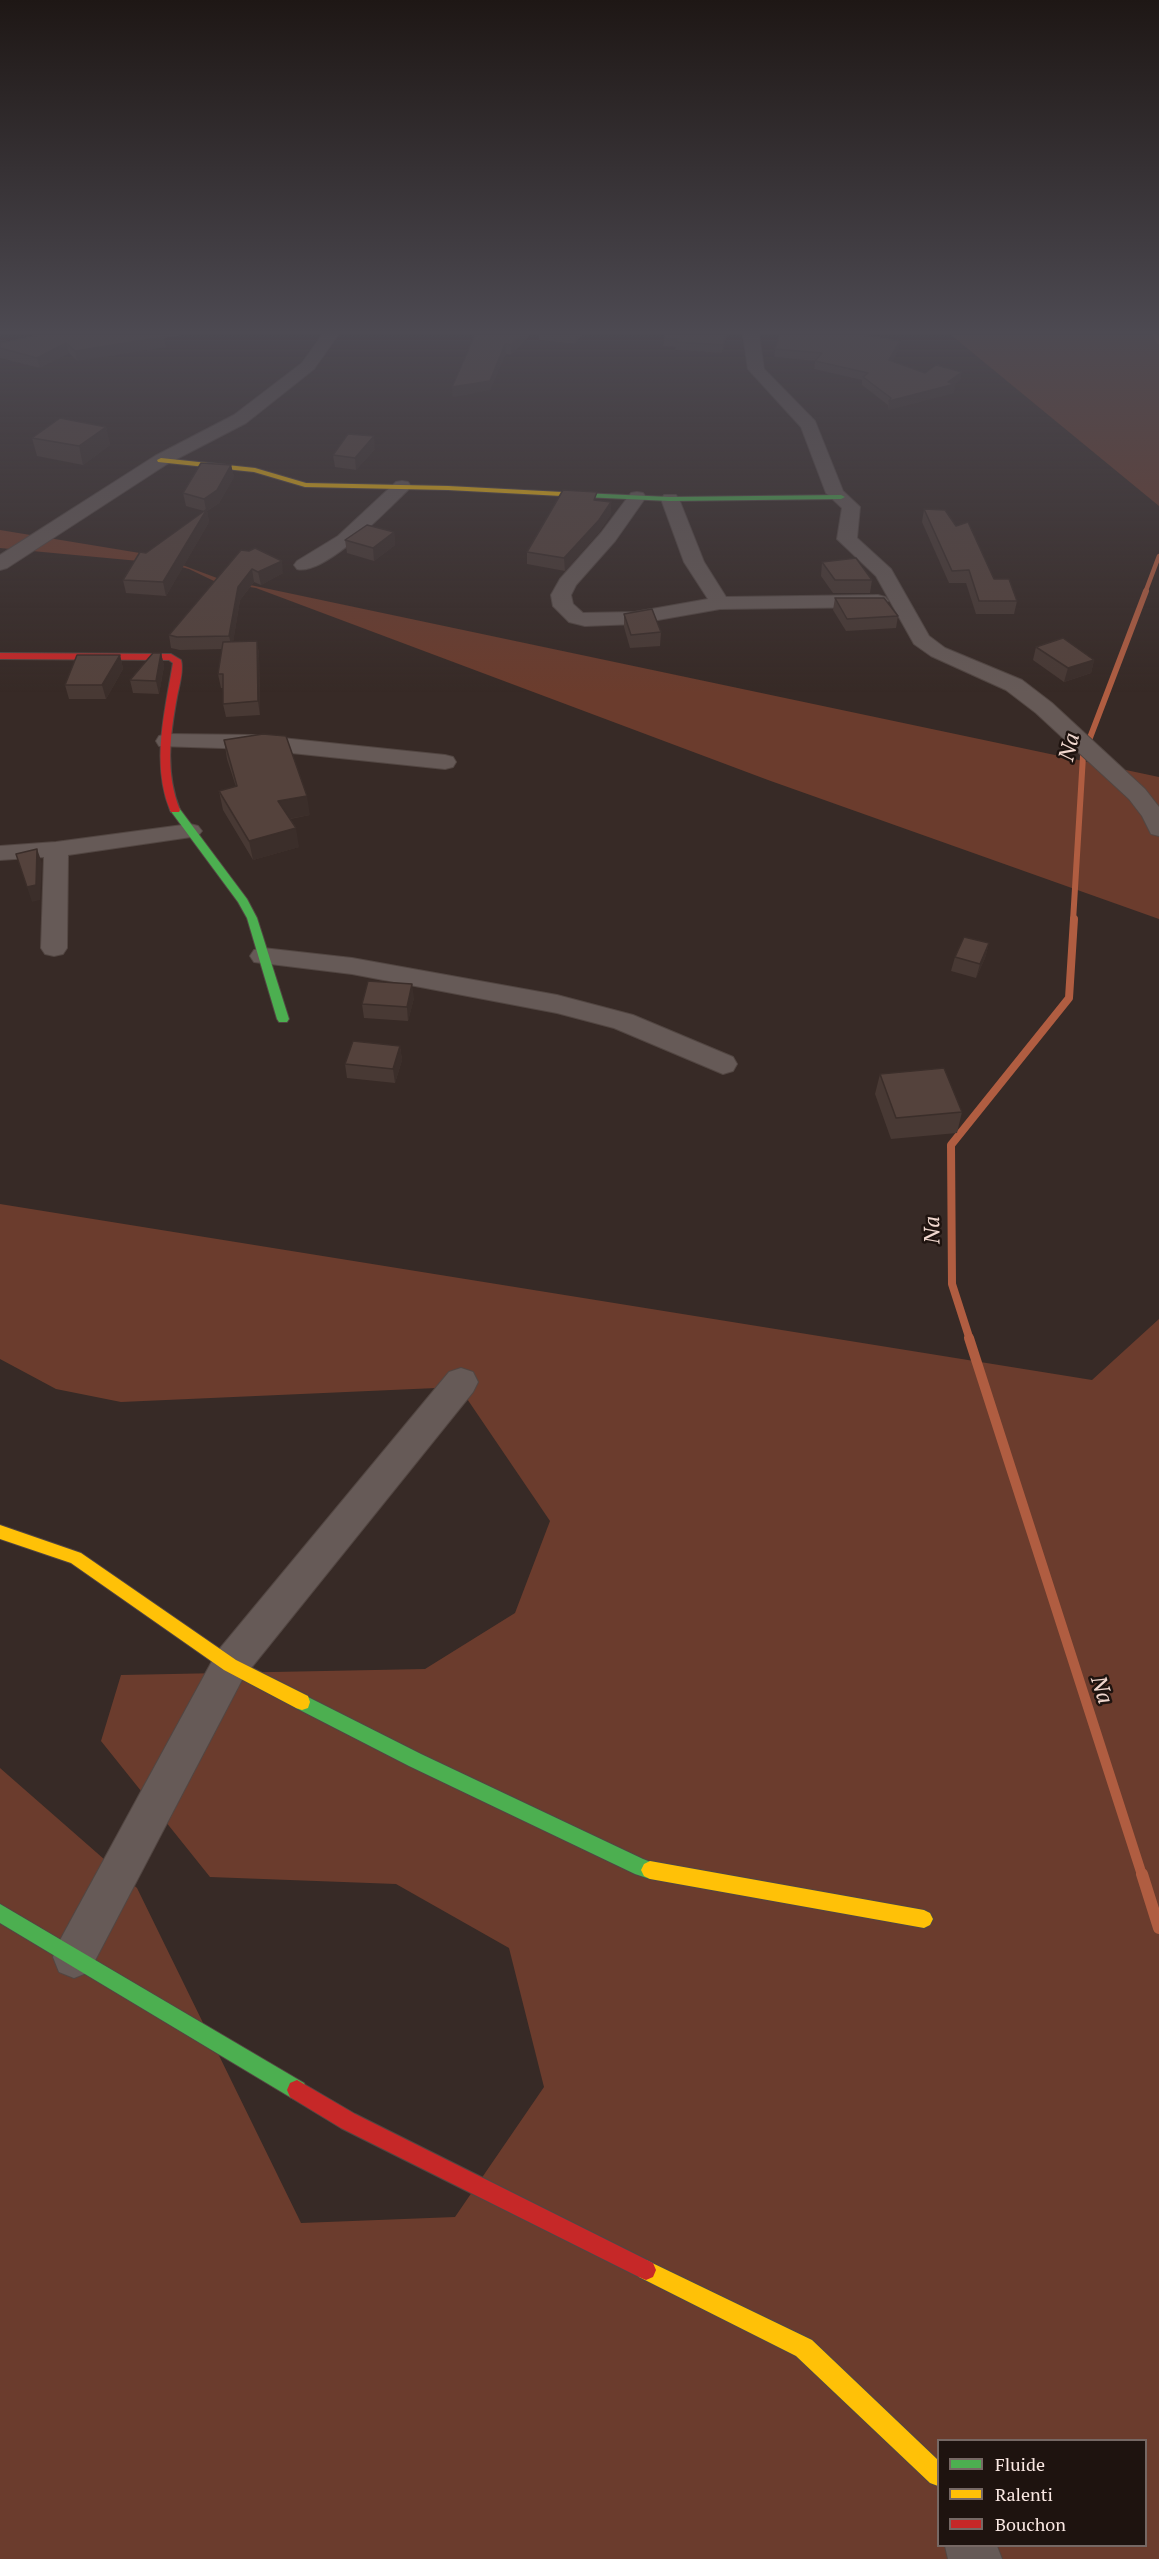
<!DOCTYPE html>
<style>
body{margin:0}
#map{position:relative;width:1159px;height:2559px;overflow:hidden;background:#372a26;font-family:"PT Serif",serif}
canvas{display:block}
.legend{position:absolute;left:937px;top:2439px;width:210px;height:108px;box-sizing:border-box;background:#1e130f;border:2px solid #766864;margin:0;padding:8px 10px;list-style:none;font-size:18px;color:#fae8e3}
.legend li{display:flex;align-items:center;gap:12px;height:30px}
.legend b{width:30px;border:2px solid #766864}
</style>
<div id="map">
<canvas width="1159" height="2559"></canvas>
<ul class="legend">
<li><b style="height:8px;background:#4caf50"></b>Fluide</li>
<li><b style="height:8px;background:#ffc107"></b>Ralenti</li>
<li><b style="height:8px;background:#c62828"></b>Bouchon</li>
</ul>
</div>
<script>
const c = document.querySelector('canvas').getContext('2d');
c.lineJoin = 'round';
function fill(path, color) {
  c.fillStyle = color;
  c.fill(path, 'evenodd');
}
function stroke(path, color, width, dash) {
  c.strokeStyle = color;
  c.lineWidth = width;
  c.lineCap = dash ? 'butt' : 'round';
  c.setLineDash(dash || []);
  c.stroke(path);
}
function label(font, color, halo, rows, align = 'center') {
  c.font = font + ' "PT Serif",serif';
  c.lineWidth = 5;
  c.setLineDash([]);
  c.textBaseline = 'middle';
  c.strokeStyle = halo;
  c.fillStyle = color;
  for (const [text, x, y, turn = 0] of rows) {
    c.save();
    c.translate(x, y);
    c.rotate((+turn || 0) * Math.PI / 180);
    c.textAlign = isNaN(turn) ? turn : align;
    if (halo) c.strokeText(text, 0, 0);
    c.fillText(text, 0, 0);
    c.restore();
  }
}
fill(new Path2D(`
 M951,335H1159V506Z
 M0,530L158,556L217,578L1159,777V919L768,780L256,588L214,581L189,569L171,564L0,548Z
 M0,1204L1092,1380L1159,1319V2559H0V1768L137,1888L301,2223L455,2217L544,2087L509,1948L396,1884L210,1877L101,1741L121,1675L425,1669L515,1613L550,1521L459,1387L121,1402L56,1389L0,1359ZM938,2440H1146V2546H938Z`), '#6b3c2d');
stroke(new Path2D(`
 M1155,335L1159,342
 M1145,593L1159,556`), '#b05d41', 4.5);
stroke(new Path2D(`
 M1073,921L1083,756L1146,591`), '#b05d41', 6);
stroke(new Path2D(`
 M970,1340L952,1284L951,1145L1069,998L1074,919`), '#b05d41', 8);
stroke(new Path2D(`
 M969,1338L1142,1875`), '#b05d41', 10);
stroke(new Path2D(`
 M1142,1874L1159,1928`), '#b05d41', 12);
const street = new Path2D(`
 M322,335H338L314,369L246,423L167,464L7,568L0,570V555L155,456L234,415L302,363Z
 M743,335H759L764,369L815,421L843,491L860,507L857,538L891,569L929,636L945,648L1022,680L1052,703L1145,789L1159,807V836L1151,834L1142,816L1129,799L1036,713L1006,690L931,656L914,644L876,576L837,539L842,508L826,493L801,427L748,369Z
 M402,481L408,482L411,486L408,490C388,509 325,576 297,569L294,565L297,561L338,536L396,482Z
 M637,492L643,493L646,497L615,541L576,585L571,595L573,604L583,613L635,612L708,599L684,562L661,499L664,495H676L679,499L704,562L726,597L878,595L885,597L888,601L885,605L878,607L720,609L635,624L585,626L569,622L553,606L551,595L560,579L601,533L631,493Z
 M167,734L253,735L445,755L453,757L456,762L453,767L445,769L253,749L159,746L156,741L159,736Z
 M190,824L198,826L202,831L198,836L68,855L67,948L63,954L54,956L45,954L41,948L44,857L0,860V846L56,842Z
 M263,948L352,958L557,995L633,1015L733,1057L737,1064L733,1071L723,1074L614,1028L557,1013L352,974L254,962L250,956L254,950Z
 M461,1368L473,1372L478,1382L473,1392L243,1678L89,1972L74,1978L59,1972L53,1957L59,1942L217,1652L449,1372Z
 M945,2546H997L1002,2559H948Z`);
const fast = new Path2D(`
 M559,492L670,497L841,495L845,497L841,499L670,501L562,496L558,494Z
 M175,807L179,808L247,899L257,918L289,1019L287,1022H279L277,1019L247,918L238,902L170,810Z
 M302,1694L421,1754L643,1859L656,1864L659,1870L656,1876L650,1879L635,1874L409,1766L296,1708L294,1702L296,1696Z
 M0,1904L304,2083L307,2090L304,2097L297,2100L290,2097L0,1923Z`);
const slow = new Path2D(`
 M161,458L255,468L306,483L448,486L562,492L566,494L562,496L448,490L305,487L254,472L158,462L157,460Z
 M0,1525L81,1553L236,1660L308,1696L310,1702L308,1708L302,1710L296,1708L224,1670L71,1563L0,1539Z
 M650,1861L924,1910L930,1913L933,1919L930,1925L924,1928L650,1879L644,1876L641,1870L644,1864Z
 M646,2260L812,2340L938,2460V2486L930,2483L796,2356L639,2277L636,2270L639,2263Z`);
const jam = new Path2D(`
 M0,653L171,654L181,660C184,671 179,686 177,697C170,735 165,773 180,810L179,812H171L170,810C151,763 165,711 173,663L169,660L0,659Z
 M297,2080L355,2114L653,2263L656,2270L653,2277L646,2280L639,2277L341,2128L290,2097L287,2090L290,2083Z`);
stroke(street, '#524642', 2);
stroke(fast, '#524642', 2);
stroke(slow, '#524642', 2);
stroke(jam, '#524642', 2);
fill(street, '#665a57');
fill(fast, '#4caf50');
fill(slow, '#ffc107');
fill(jam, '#c62828');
fill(new Path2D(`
 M40,335H181L164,338L166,347L77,361L69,353L40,368L0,358V343Z
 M475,335L529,336L511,355L506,354L490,390L453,397L452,387Z
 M539,335H582L575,344L539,340Z
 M727,335L722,353L675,350L676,347L663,346L664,338Z
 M775,349H899L892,362L925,373L962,372L960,380L955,384L954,393L888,410V405L862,385V380L814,369L815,361L774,357Z
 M106,427L110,445L83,465L37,456L32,438Z
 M375,449L356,470L335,467L333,455Z
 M231,465L234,477L219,503L207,511L209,522L166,596L126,593L123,580L146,553L204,511L186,506L183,493Z
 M597,500L611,514L599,532L565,571L527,564V552Z
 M924,509L1017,601L1014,614H976L966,583H949L922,522Z
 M394,532L395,545L374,561L347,553L345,540Z
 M241,550L283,573L261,585L254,582L240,600L233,642L257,641L259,655L260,715L226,717L223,704V688H221L218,674L222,649L180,650L171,648L169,635Z
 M822,562L872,580L870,593H833L821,576Z
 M835,598L898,616L896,628L846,631L833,610Z
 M624,614L661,632L660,646L630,648L624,627Z
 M1036,647L1094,660L1091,673L1064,682L1033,660Z
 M161,653L164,666L159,694L133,693L130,680Z
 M120,655L123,669L106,699H69L65,685Z
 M224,740L310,815L290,819L299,847L253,860L223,810L219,791L236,787L227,759Z
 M989,943L985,958L976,978L951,971L955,957Z
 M414,998L408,1021L364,1018L362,1004Z
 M400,1046L402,1060L395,1083L347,1078L345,1064Z
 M880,1074L962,1112L957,1133L891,1139L875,1094Z`), '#483934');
fill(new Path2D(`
 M159,335H181L164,338L166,347L77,361L75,351Z
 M521,335H529V336L511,355V345Z
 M575,335H582L575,344Z
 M725,335H727L722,353L723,345Z
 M900,341L899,349L888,369L889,360Z
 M66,343L69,353L40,368L37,358Z
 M505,344L506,354L490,390L453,397L452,387Z
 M962,372L960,380L954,384H955L954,393L888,410L889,401L948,382Z
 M106,427L110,445L83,465L79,446Z
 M374,436L375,449L356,470L355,458Z
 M231,465L234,477L219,503L207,511L209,522L166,596L163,582L206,510L204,499Z
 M611,502V514L599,532L565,571L564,558Z
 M394,532L395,545L374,561L373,548Z
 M282,561L283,573L261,585L258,572Z
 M252,569L254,582L240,600L232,649L229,636L238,587Z
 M257,641L259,655L260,715L258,701Z
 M161,653L164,666L159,694L156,681Z
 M120,655L123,669L106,699L102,685Z
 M1094,660L1091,673L1064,682L1068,668Z
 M307,796L310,815L282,820L278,801Z
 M296,828L299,847L253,860L249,841Z
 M37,849L42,863L40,900L32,902L27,887Z
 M989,943L985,958L976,978L980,964Z
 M412,984L414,998L408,1021L407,1007Z
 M400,1046L402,1060L395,1083L393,1069Z`), '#3b2e2a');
const building = new Path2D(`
 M40,335H162L164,337L75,351L66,343L37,358L0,348V343Z
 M475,335H521L511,345L505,344L490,381L452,387Z
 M666,335H725L723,345L676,342L677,339L664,338Z
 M780,335H861L900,341L889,360L925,373L936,365L962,372L948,382L955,384L889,401L891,398L863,377L868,373L815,361L822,353L775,349Z
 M60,418L106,427L79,446L32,438Z
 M348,434L374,436L355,458L333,455Z
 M201,463L231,465L217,490L204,499L183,493Z
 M563,490L597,492L594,500L611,502L599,520L564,558L527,552Z
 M207,509L163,582L123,580L140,552L146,553Z
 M924,509L945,510L956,526L968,522L994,579H1009L1017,601H979L969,570L952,571Z
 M367,525L394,532L373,548L345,540Z
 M255,548L282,561L258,572L252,569L238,587L229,636L177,637L169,635L241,550L249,551Z
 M856,558L872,580H835L822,562Z
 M835,598H884L898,616L847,619Z
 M652,609L661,632L631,635L624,614Z
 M1063,638L1094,660L1068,668L1036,647Z
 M257,641L258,701L223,704V674H218L223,642Z
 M153,653H161L156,681L130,680Z
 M77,655H120L102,685H65Z
 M263,734L286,736L307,796L278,801L296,828L249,841L219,791L237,786L224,740Z
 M37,849L36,885L27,887L16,854Z
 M964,937L989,943L980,964L955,957Z
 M368,981L412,984L407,1007L362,1004Z
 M353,1041L400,1046L393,1069L345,1064Z
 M944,1068L962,1112L896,1118L880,1074Z`);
fill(building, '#54423c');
stroke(building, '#3b2e2a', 1.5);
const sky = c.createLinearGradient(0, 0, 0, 693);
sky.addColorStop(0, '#1e1715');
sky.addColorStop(0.48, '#4d4a52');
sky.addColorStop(1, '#4d4a5200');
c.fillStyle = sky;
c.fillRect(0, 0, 1159, 693);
label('italic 22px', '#f1d8cf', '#1e130f', [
 ["Na",1070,747,-76],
 ["Na",933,1230,-91],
 ["Na",1101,1690,72]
]);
</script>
